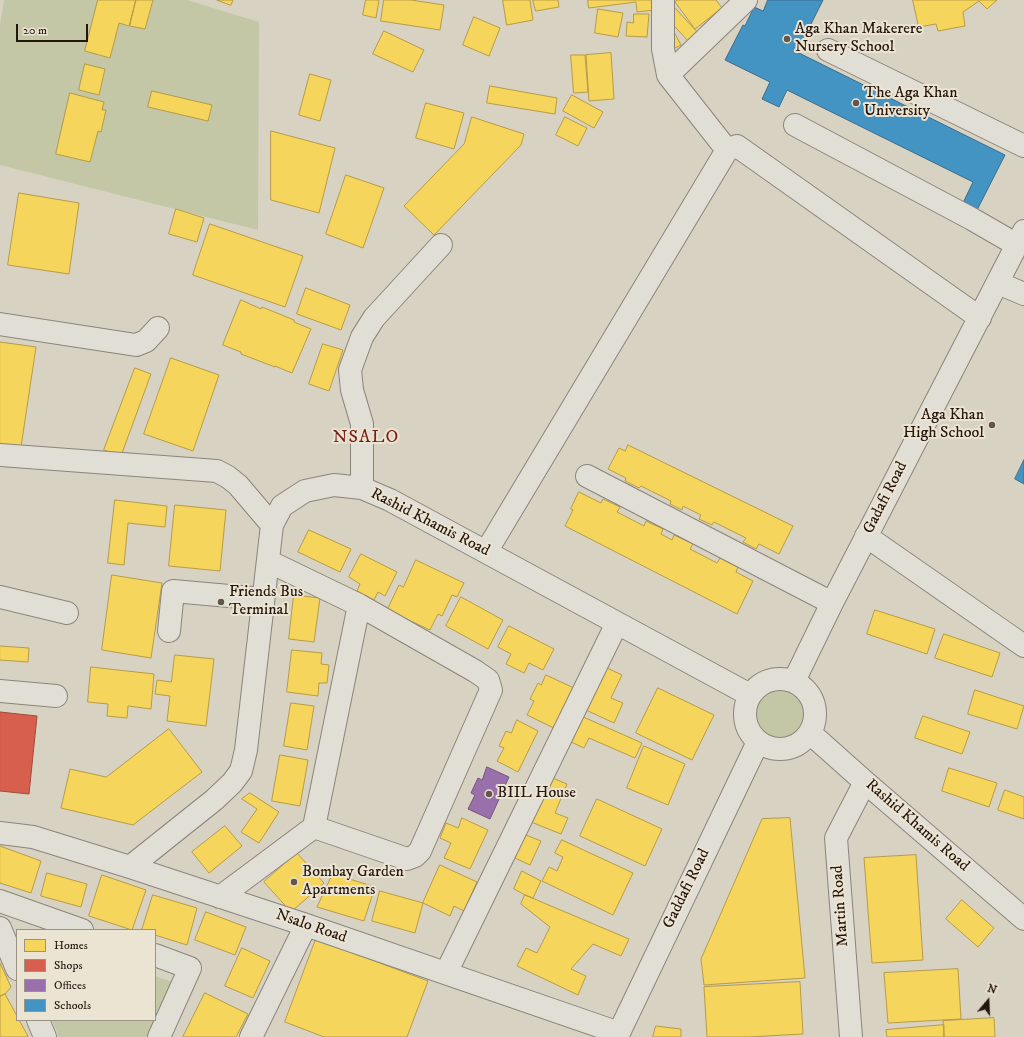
<!DOCTYPE html>
<style>
body{margin:0}
#map{position:relative;width:1024px;height:1037px;overflow:hidden;background:#d8d2c2;font-family:"IM FELL DW Pica",serif}
canvas{display:block}
.legend{position:absolute;left:16px;top:929px;width:140px;height:92px;box-sizing:border-box;background:#ebe4d2;border:1px solid #9b9184;margin:0;padding:5px 7px;list-style:none;font-size:12px;color:#24150e}
.legend li{display:flex;align-items:center;gap:8px;height:20px}
.legend b{width:20px;border:1px solid #9b9184}
.north{position:absolute;left:968px;top:981px;width:40px;height:40px;-webkit-text-stroke:3px #ebe4d2;paint-order:stroke;rotate:19deg;font-size:11px;font-weight:700;line-height:16px;text-align:center;color:#24150e}
.north::after{content:'';display:block;margin:auto;width:14px;height:18px;background:#24150e;clip-path:polygon(50% 0,100% 100%,50% 72%,0 100%)}
.scale{position:absolute;left:16px;top:24px;width:72px;height:18px;box-sizing:border-box;border:2px solid #24150e;border-top:0;padding-left:5px;font-size:12px;line-height:14px;white-space:nowrap;color:#24150e;-webkit-text-stroke:3px #ebe4d2;paint-order:stroke}
</style>
<div id="map">
<canvas width="1024" height="1037"></canvas>
<ul class="legend">
<li><b style="height:11px;background:#f6d55c"></b>Homes</li>
<li><b style="height:11px;background:#d6604d"></b>Shops</li>
<li><b style="height:11px;background:#9970ab"></b>Offices</li>
<li><b style="height:11px;background:#4393c3"></b>Schools</li>
</ul>
<div class="north">N</div>
<div class="scale">20 m</div>
</div>
<script>
const c = document.querySelector('canvas').getContext('2d');
c.lineJoin = 'round';
function fill(path, color) {
  c.fillStyle = color;
  c.fill(path, 'evenodd');
}
function stroke(path, color, width, dash) {
  c.strokeStyle = color;
  c.lineWidth = width;
  c.lineCap = dash ? 'butt' : 'round';
  c.setLineDash(dash || []);
  c.stroke(path);
}
function label(font, color, halo, rows, align = 'center') {
  c.font = font + ' "IM FELL DW Pica",serif';
  c.lineWidth = 4;
  c.setLineDash([]);
  c.textBaseline = 'middle';
  c.strokeStyle = halo;
  c.fillStyle = color;
  for (const [text, x, y, turn = 0] of rows) {
    c.save();
    c.translate(x, y);
    c.rotate((+turn || 0) * Math.PI / 180);
    c.textAlign = isNaN(turn) ? turn : align;
    if (halo) c.strokeText(text, 0, 0);
    c.fillText(text, 0, 0);
    c.restore();
  }
}
fill(new Path2D(`
 M4,0H187L259,22L258,230L0,165V25Z
 M756 715a24 24 0 1 1 48 0a24 24 0 1 1-48 0Z
 M155,976L179,984L155,1037H59L52,1020H155Z`), '#c3c7a6');
const homes = new Path2D(`
 M98,0H136L129,26L119,23L110,58L85,51Z
 M136,0H153L145,29L130,26Z
 M217,0H233L231,5Z
 M366,0H379L376,18L363,15Z
 M384,0H411L444,5L440,30L381,21Z
 M503,0H530L533,20L507,25Z
 M533,0H558L559,7L536,11Z
 M588,0H652L654,10L637,12L636,2L589,8Z
 M678,0H716L722,8L695,29L675,2Z
 M913,0H997L987,9L979,1L963,12L965,26L938,31L936,24L919,27Z
 M598,9L623,13L618,37L595,33Z
 M676,9L698,33L688,41L666,17Z
 M634,14H649L647,37L626,36L627,22L633,23Z
 M474,17L500,28L489,56L463,45Z
 M384,31L424,50L413,72L373,54Z
 M674,32L681,45L671,50L665,36Z
 M611,53L614,99L589,101L586,55Z
 M571,55H585L588,92L574,93Z
 M85,64L105,69L99,95L79,90Z
 M310,74L331,80L320,121L299,115Z
 M490,86L557,98L555,114L487,103Z
 M152,91L212,105L208,121L148,107Z
 M70,93L104,102L102,110H106L101,132L98,131L90,162L56,154Z
 M572,95L603,112L594,128L563,111Z
 M426,103L464,113L454,149L416,138Z
 M472,117L524,134L521,145L434,235L404,206L464,144Z
 M565,117L587,128L578,146L556,135Z
 M271,131L335,148L319,213L271,200Z
 M346,175L384,188L363,248L326,234Z
 M19,193L79,203L69,274L8,265Z
 M176,209L204,218L197,242L169,234Z
 M210,224L303,256L285,307L193,275Z
 M306,288L350,305L341,330L297,314Z
 M241,300L261,309L262,307L294,320V322L311,329L292,373L275,366V367L241,354V352L223,345Z
 M0,342L36,347L21,447L0,444Z
 M323,344L343,350L329,391L309,384Z
 M171,358L219,375L193,451L144,434Z
 M135,368L151,374L121,456L104,450Z
 M628,445L793,526L779,554L759,544L756,549L743,542L746,538L714,522L712,525L699,519L701,515L683,506L682,510L670,504L671,501L641,486L639,488L625,481L626,478L608,469L619,448L625,451Z
 M579,492L601,503L603,499L620,507L617,512L644,526L646,521L663,529L661,534L672,540L674,535L693,544L690,549L717,563L720,558L738,567L736,572L753,581L737,614L565,526L573,510L571,509Z
 M115,500L167,506L165,527L128,523L124,565L108,563Z
 M175,505L226,510L220,571L169,566Z
 M309,530L351,549L340,572L298,552Z
 M361,554L397,572L385,596L378,592L374,600L357,591L360,584L349,577Z
 M416,560L464,583L457,597L452,595L442,616L438,614L430,630L387,610L399,585L403,587Z
 M112,575L162,583L151,658L102,650Z
 M294,595L320,598L314,642L289,639Z
 M461,597L503,620L488,649L446,626Z
 M875,610L935,629L927,654L867,634Z
 M509,626L554,649L543,670L529,663L524,673L506,664L511,654L498,647Z
 M944,634L1000,653L992,677L935,658Z
 M0,646L29,648L28,662L0,660Z
 M292,650L322,653L321,664L329,665L327,683H319L318,696L287,692Z
 M175,655L214,659L206,726L167,721L170,696L155,694L157,680L171,682Z
 M91,667L154,674L151,709L128,706L127,718L107,716L108,704L88,702Z
 M605,667L622,675L611,698L623,703L614,723L586,710Z
 M546,675L574,688L554,728L527,715L534,701L530,699L538,683L541,685Z
 M658,688L714,715L692,760L636,733Z
 M975,690L1024,706L1017,729L968,714Z
 M291,703L314,706L307,750L284,746Z
 M581,716L642,743L635,758L589,738L584,748L569,741Z
 M923,716L970,732L962,754L915,738Z
 M517,720L538,731L518,772L497,761L504,748L499,746L506,731L511,733Z
 M169,729L202,772L133,825L61,808L70,769L106,777Z
 M644,746L685,764L668,805L627,788Z
 M280,755L308,760L300,806L272,801Z
 M949,768L997,783L989,807L942,791Z
 M550,777L567,784L555,813L568,818L561,834L531,822Z
 M1005,790L1024,797V819L998,810Z
 M250,793L279,812L259,843L241,832L257,809L242,799Z
 M597,799L662,829L645,866L580,836Z
 M462,818L488,830L470,869L444,858L451,843L440,838L446,823L458,828Z
 M790,818L805,978L704,985L701,959L762,819Z
 M225,826L242,846L209,873L192,852Z
 M526,835L541,841L530,865L515,858Z
 M562,840L633,873L613,915L542,881L549,867L557,871L563,857L555,853Z
 M0,846L41,861L31,893L0,883Z
 M297,853L324,883L291,912L264,882Z
 M916,855L923,960L872,963L864,858Z
 M440,865L477,882L464,911L454,906L450,916L423,903Z
 M522,871L541,881L533,898L525,895L514,889Z
 M327,872L375,887L364,921L317,907L331,877Z
 M47,873L87,884L81,907L41,896Z
 M102,875L146,890L132,930L89,916Z
 M380,891L423,903L415,933L372,921Z
 M153,895L197,908L187,945L155,935V930H142Z
 M525,895L629,939L621,956L593,944L571,969L586,976L578,995L517,966L526,948L537,953L550,927L521,904Z
 M962,900L994,928L978,947L946,919Z
 M206,912L246,927L235,955L195,940Z
 M316,939L428,981L407,1037H324L285,1022Z
 M242,948L270,961L253,998L225,986Z
 M0,963L11,987L5,994L0,996Z
 M958,969L961,1019L888,1023L884,973Z
 M800,982L803,1034L748,1037H707L704,987Z
 M205,993L248,1014L236,1037H183Z
 M5,994L17,1016V1020H19L28,1036L26,1037H0V997Z
 M994,1018L995,1037H944L943,1021Z
 M944,1025V1037H887L886,1030Z
 M656,1026L681,1029V1037H653Z`);
fill(homes, '#f6d55c');
stroke(homes, '#b79b45', 1);
const shops = new Path2D(`
 M0,712L37,716L29,794L0,791Z`);
fill(shops, '#d6604d');
stroke(shops, '#a14a3a', 1);
const offices = new Path2D(`
 M487,767L509,777L490,819L468,809L475,795L471,793L478,778L482,780Z`);
fill(offices, '#9970ab');
stroke(offices, '#76557c', 1);
const schools = new Path2D(`
 M768,0H823L797,52L1005,155L976,212L962,205L973,182L787,90L779,107L762,99L770,82L725,60L743,25L745,26L754,7L763,11Z
 M1024,460V484L1015,479Z`);
fill(schools, '#4393c3');
stroke(schools, '#3a6d8d', 1);
const minor = new Path2D(`
 M663,0V49L668,75L727,150
 M828,50L1024,146
 M668,75L746,0
 M795,125L972,219L1017,245
 M998,283L1024,294
 M0,324L136,345L146,341L158,328
 M0,455L217,471L228,477L238,485L272,525
 M587,476L832,603
 M362,488V424L352,390L350,370L362,337L374,318L441,245
 M866,536L1024,646
 M486,552L721,160L727,150L737,146L980,318
 M0,597L67,613
 M169,631L173,591L263,599
 M745 714a35 35 0 1 1 70 0a35 35 0 1 1-70 0Z
 M794,681L832,603L1024,231
 M0,691L56,696
 M810,733L865,782L1024,919
 M314,827L407,859L415,856L420,851L491,690L488,680L475,671L359,605
 M0,833L33,837L130,867L306,925L619,1033
 M130,867L214,800L232,783L241,771L246,750L272,525L282,506L305,491L334,485L362,488L390,500L750,695
 M220,897L314,827L359,605L268,561
 M0,901L82,930
 M0,928L17,969
 M155,955L190,968L159,1037
 M446,973L617,623
 M38,1020L45,1037
 M251,1037L306,925
 M617,1037L758,742
 M851,1037L836,838L865,782`);
stroke(minor, '#8a857b', 24);
stroke(minor, '#e1ded6', 22);
for (const [x, y, r, color] of [
 [787,39,4,"#63574d"],
 [856,103,4,"#63574d"],
 [992,425,4,"#63574d"],
 [221,602,4,"#63574d"],
 [489,794,4,"#63574d"],
 [294,882,4,"#63574d"]
]) {
  const dot = new Path2D();
  dot.arc(x, y, r, 0, 2 * Math.PI);
  c.fillStyle = color;
  c.fill(dot);
  stroke(dot, '#ebe4d2', 1.5);
}
label('16px', '#24150e', '#ebe4d2', [
 ["Aga Khan Makerere",795,30],
 ["Nursery School",795,48],
 ["The Aga Khan",864,94],
 ["University",864,112],
 ["Aga Khan",984,416,"right"],
 ["High School",984,434,"right"],
 ["Friends Bus",229,593],
 ["Terminal",229,611],
 ["BIIL House",497,794],
 ["Bombay Garden",302,873],
 ["Apartments",302,891]
], 'left');
label('16px', '#24150e', '#ebe4d2', [
 ["Gadafi Road",886,498,-63],
 ["Rashid Khamis Road",430,523,27],
 ["Rashid Khamis Road",917,826,41],
 ["Gaddafi Road",687,889,-64],
 ["Martin Road",841,906,-94],
 ["Nsalo Road",311,927,19]
]);
c.letterSpacing = '1px';
label('18px', '#7a1f14', '#ebe4d2', [
 ["NSALO",366,438]
]);
c.letterSpacing = '0px';
</script>
